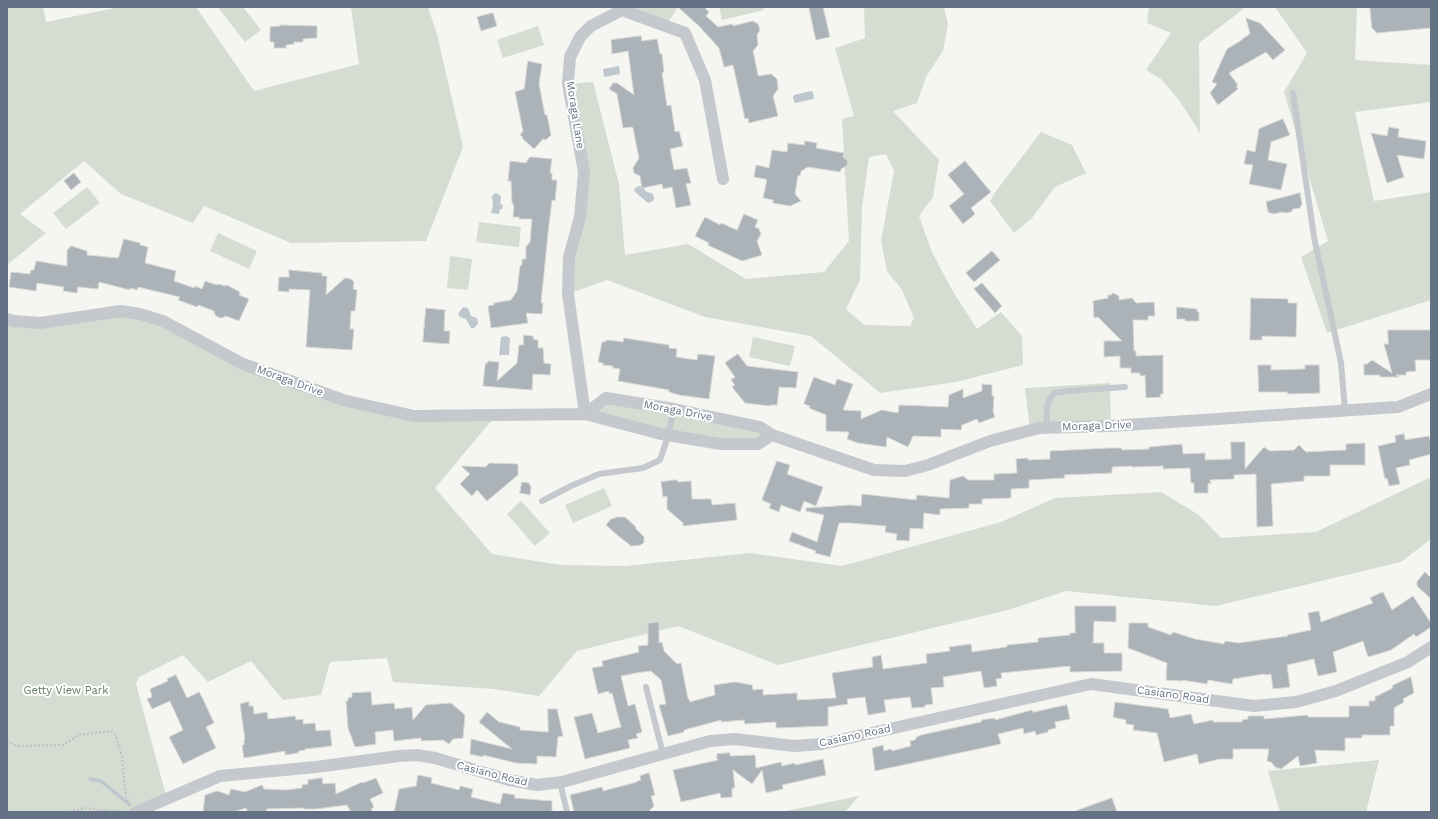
<!DOCTYPE html>
<style>
body{margin:0}
#map{position:relative;width:1438px;height:819px;overflow:hidden;background:#f5f6f1;font-family:"Work Sans",sans-serif}
canvas{display:block}
.frame{position:absolute;inset:0;border:8px solid #637284;pointer-events:none}
</style>
<div id="map">
<canvas width="1438" height="819"></canvas>
<div class="frame"></div>
</div>
<script>
const c = document.querySelector('canvas').getContext('2d');
c.lineJoin = 'round';
function fill(path, color) {
  c.fillStyle = color;
  c.fill(path, 'evenodd');
}
function stroke(path, color, width, dash) {
  c.strokeStyle = color;
  c.lineWidth = width;
  c.lineCap = dash ? 'butt' : 'round';
  c.setLineDash(dash || []);
  c.stroke(path);
}
function label(font, color, halo, rows, align = 'center') {
  c.font = font + ' "Work Sans",sans-serif';
  c.lineWidth = 4;
  c.setLineDash([]);
  c.textBaseline = 'middle';
  c.strokeStyle = halo;
  c.fillStyle = color;
  for (const [text, x, y, turn = 0] of rows) {
    c.save();
    c.translate(x, y);
    c.rotate((+turn || 0) * Math.PI / 180);
    c.textAlign = isNaN(turn) ? turn : align;
    if (halo) c.strokeText(text, 0, 0);
    c.fillText(text, 0, 0);
    c.restore();
  }
}
fill(new Path2D(`
 M7,7H43L46,22L120,7H196L254,91L359,64L351,7H428L437,34L463,147L426,241L291,243L204,206L193,223L121,194L84,161L20,214L46,233L7,265Z
 M221,7H243L261,30L245,42L219,9Z
 M619,7H678L666,26Z
 M719,7H763L764,10L722,20Z
 M864,7H944L948,24L943,51L926,77L917,103L893,111L939,160L933,197L919,216L932,252L952,290L977,329L1001,312L1022,336L1023,365L956,382L880,393L811,336L705,317L607,280L568,294L584,172L568,84L593,82L619,184L625,255L688,244L746,279L824,272L849,241L842,119L854,116L835,48L865,38ZM886,154L894,171L881,241L887,271L902,290L914,318L910,326L864,325L846,309L860,280L862,207L869,157Z
 M1149,7H1246L1199,43L1200,133L1179,100L1161,79L1146,70L1171,33L1147,23Z
 M1275,7H1357L1355,60L1431,65V102L1355,112L1374,201L1431,192V300L1327,333L1301,257L1328,241L1284,92L1307,53Z
 M538,26L544,45L503,58L497,40Z
 M1041,132L1072,145L1086,173L1055,187L1032,218L1014,233L990,201L996,191Z
 M87,187L100,203L66,229L53,213Z
 M479,222L521,227L519,247L476,242Z
 M218,233L257,251L249,269L210,251Z
 M450,256L472,259L468,290L447,288Z
 M140,314L243,364L414,416L496,415L435,488L492,554L561,565L625,566L750,553L842,566L1001,522L1055,498L1161,492L1199,515L1221,538L1316,532L1431,477V539L1401,562L1216,606L1066,591L1008,610L778,665L678,626L577,651L539,696L493,689L393,682L387,658L330,662L321,695L283,700L251,661L208,682L183,655L139,677L136,684L167,799L136,812H7V319Z
 M753,337L795,346L790,366L749,357Z
 M1110,383L1111,426L1030,430L1025,388Z
 M606,398L772,435L758,444H721L585,414Z
 M604,488L612,506L573,523L565,505Z
 M521,501L550,533L535,546L507,514Z
 M1379,760L1366,812H1280L1268,771Z
 M859,796L845,812H781Z`), '#d5ddd2');
fill(new Path2D(`
 M619,66L620,74L604,77L603,69Z
 M811,91L813,92L814,98L813,99L796,103L794,102L793,97L794,95Z
 M639,186L644,187L645,191L653,194L654,199L653,201L648,203L634,191L635,188Z
 M495,193L500,195L501,198L500,204L503,205L502,209H500L499,214L491,213L493,206L492,196Z
 M463,307L468,308L471,316L477,318L478,324L474,328H471L466,319L460,317L458,314Z
 M506,336L510,338L509,355H499L501,337Z`), '#bec7cd');
stroke(new Path2D(`
 M90,779L101,781L130,805`), '#bec7cd', 3.5);
const building = new Path2D(`
 M678,7H704L709,12L706,16L718,27L732,24L733,26L753,21L758,24L760,30L757,35L758,45L753,51L758,75L759,76L771,74L777,79L778,89L773,96L778,116L749,123L748,118L745,119L733,65L724,67L719,48L699,26Z
 M809,7H823L830,37L816,40Z
 M1370,7H1431V28L1377,33L1372,28Z
 M493,13L497,26L481,31L477,17Z
 M1246,18L1260,23L1285,50L1273,60L1266,52L1229,73L1238,85L1236,86L1238,89L1218,105L1210,93L1217,84L1212,82L1227,49L1242,40V39L1250,34Z
 M280,25L317,26V38L303,39V42H294V44L286,45V48H274V42H270V27L280,26Z
 M641,36L642,41L657,39L660,54H662L664,72L662,73L667,106L671,105L675,132L679,131L683,146L670,149L674,170L687,168L691,183L686,184L691,205L676,208L672,187L663,189L662,184L642,188L640,176L634,173L633,168L639,158L633,128L632,127L623,128L617,94L609,89L613,83H617L634,95L628,51L612,54L611,40Z
 M528,61L542,64L539,84L545,115H547L551,135L546,140L543,139L534,149L522,138L523,137L520,135L523,131L515,92L524,89Z
 M1283,119L1290,135L1271,142L1268,160L1287,164L1281,190L1249,184L1253,165L1244,164L1247,150L1255,152L1259,129Z
 M1389,127L1399,129L1398,137L1426,141L1424,159L1397,155L1404,177L1387,183L1371,133L1387,136Z
 M805,141L817,143L816,148L844,153L843,157L847,160L848,165L841,169L840,172L808,167L801,171L800,176L798,175L795,194L801,201L790,206L773,203V200L763,198L767,180L765,179L754,177L756,165L769,168L772,150L787,152L788,143L804,145Z
 M532,157L552,159L550,173H552V180H557L555,201L552,200L548,233L541,303H543L542,314L526,313L528,323L491,328L488,306L494,305V303L511,300L517,291L520,266L522,265V259H526V247L530,242L532,219H519V217H513L514,207L512,202L511,181H508L510,161L526,163L529,158Z
 M965,161L991,192L971,208L975,214L963,224L949,206L964,194L948,175Z
 M74,173L81,182L71,190L64,181Z
 M1300,193L1302,204L1300,208L1293,209L1291,212L1286,213L1282,212L1273,214L1268,212L1266,202Z
 M744,214L758,220L755,227L759,229L761,234L757,241L762,255L742,261L712,247L708,245L709,243L695,236L705,217L720,225L721,223L737,230Z
 M124,239L140,243V245L148,247L145,263L176,271L174,281L194,288L195,286L202,289L205,281L217,285L218,284L225,286L227,285L240,292L239,295L249,299L239,321L226,316L222,318L218,317L215,315L214,311L198,305L197,307L178,300L180,297L138,287L137,290L130,288V290L99,282L98,289L78,287L77,293L63,291L64,287L37,283L36,291L9,287L11,272L30,274L31,270H34L36,261L67,266V250L71,246L87,251V255L118,258Z
 M992,251L1000,260L974,282L966,273Z
 M289,270L322,273V276H327L326,295L345,278L351,279L354,282L353,289L357,290L355,311H351L350,329H354L352,350L306,347L310,290L289,289V292L278,291L279,277H289Z
 M982,283L1002,306L995,313L974,289Z
 M1113,293L1119,296V300L1132,298L1136,303L1154,302L1155,316H1148V320H1133L1134,351H1136V356L1163,355V394H1160L1161,397L1146,398L1145,375L1140,376V373H1131V368H1120V356L1104,357V341H1122L1098,317L1094,318L1093,301L1108,298V295H1111Z
 M1251,298L1288,299V303H1297L1296,337L1262,336V340H1250Z
 M1177,307L1197,309V312H1199V321H1185V319H1177Z
 M426,308L445,310L444,331H450L449,344L423,342Z
 M1388,330H1431V360H1415L1416,371L1406,372V375H1396L1399,377H1380V375H1364V364H1367L1372,360L1392,373L1384,344H1388Z
 M524,335L533,336V339L538,340V348H543L544,363L551,364L550,375L533,374L532,390L483,386L485,366L486,363H488V361L499,362L497,381L517,363L519,345H523Z
 M624,338L669,345V348L677,349L676,357L697,360L698,354L715,356L709,399L679,395L669,392V390L618,381L620,369L613,368V366L603,365V363L598,362L602,342H604L607,340L623,342Z
 M738,354L747,366L798,372L796,388L779,387L777,405H770V406L745,403L732,387L735,385L731,380L735,377L725,363Z
 M1258,365H1271V370L1305,369V365H1319L1320,393L1288,394L1287,392H1259Z
 M814,377L835,385L837,379L853,384L843,410L861,411V419L882,410L898,413L899,405L948,407L949,395L963,389V398L982,391V384L992,385V396H994L993,412L995,417L979,423L977,419L962,425L961,430L941,429V437L913,436L908,447L887,437L886,447L858,443L847,439L849,432L826,431V415L809,408L810,406L804,404Z
 M1404,434L1405,440L1429,436L1431,444V454L1409,460L1410,465L1396,468L1400,484L1389,486L1387,478L1385,479L1378,446L1396,442L1395,436Z
 M1231,442H1245V469L1264,447L1270,451L1294,450L1299,445L1306,452L1346,450V444L1365,443V465H1330V476H1304V481L1271,484L1273,526L1257,527L1256,474L1234,475V479L1210,480L1211,484L1208,483V493H1194V483H1191L1190,468L1163,469V466L1132,467V466L1112,467V473L1064,475L1065,478L1029,480V488L1011,489V498L982,499V504H969V508L940,509V515L924,513L923,529L910,528L909,541L896,540L897,534L885,532L886,526L850,523H839L830,557L815,553L816,551L789,541L792,532L817,542L824,515L806,511V508L851,505L861,506L862,494L916,500L917,495L949,498L950,480L963,476L968,480H994V474L1017,473L1016,459L1028,458V460L1050,459V451L1110,448H1121L1122,450L1149,449V447L1182,444L1183,454L1205,453V460L1231,459Z
 M777,461L790,465L787,474L823,487L816,506L804,501L800,512L781,505L779,512L769,508L771,504L762,500Z
 M490,463L518,464V475L487,501L477,490L472,496L460,484L470,474L461,466L485,467Z
 M676,480L679,482L691,481L692,499H711L712,505L735,503L737,520L683,526V523L667,509V496L663,497L661,482Z
 M522,482L529,483L531,487L530,495L520,493Z
 M616,517H625L636,527L635,528L644,537V542L641,545L631,546L616,534L606,525L611,519L615,518Z
 M1425,572L1431,578V599L1417,586V582Z
 M1383,592L1392,610L1413,596L1431,623V627L1416,637L1414,634L1391,650L1368,657L1363,641L1333,652L1337,672L1318,676L1314,659L1287,665L1290,687L1273,689L1271,674L1265,675L1264,674L1233,679L1232,684L1208,680L1207,684L1182,680V681L1166,680L1167,663L1128,648L1129,623H1148V627L1171,635L1173,632L1195,639L1224,644L1225,641L1238,643L1288,636L1287,635L1311,630L1308,613L1319,611L1321,622L1373,603L1370,598Z
 M1075,606H1116V622L1094,621L1093,643H1104V653H1122V671L1070,672V666L1001,673L1002,678L996,679L997,686L984,688L981,671L943,677L944,687L931,688L933,704L925,705V707L912,708L910,697L884,700L886,712L868,715L865,697L847,699L848,704L828,707V726L776,728V722L745,724L744,720L721,722V720L684,730V732L668,736L659,705L666,704L661,680L651,671L636,673L621,676L628,706L635,704L642,732L636,734L638,738L628,740L630,748L585,759L574,717L592,713L598,733L621,727L612,693L609,694V691L598,694L592,668L603,666L602,661L639,652L638,646L648,645V623L659,622V643L662,642L664,651L677,664L681,663L688,699H689L690,702L715,695L714,685L735,682L752,685L753,690L763,689V695L797,693V700L836,698L832,673L873,667L872,657L881,655L883,669L927,663L926,654L950,651L949,647L971,644L972,652L1007,647V645L1038,642V638L1070,635V633H1075Z
 M176,675L187,698L199,692L202,697L214,723L206,727L216,748L183,764L169,737L183,730L170,701L152,709L147,699L152,697L150,689L168,681L167,679Z
 M1411,677L1414,693L1403,699L1404,702L1394,708V726H1390V735H1362V738H1345V751L1315,750L1317,763L1300,766L1298,756L1281,769L1275,767L1271,762L1267,761L1269,749H1233V759H1220L1199,764L1197,754L1164,762L1157,733L1133,730L1134,725L1126,724V720L1113,717L1115,702L1168,709L1170,718L1191,714L1194,724L1213,720V722H1242V720L1248,719V716H1264V719L1308,715V717H1349V706H1369V701H1375V697L1393,688L1392,686Z
 M371,692L372,705L394,703L395,709L412,707L413,720L426,705L451,703L465,715L463,738L453,739L449,744L443,740L421,741V738L394,741L393,730L375,732L376,744L355,747L348,728L346,701H348V698L352,697V693Z
 M249,702V706H253L254,714L267,712L268,719L295,716L296,720L303,719V724L315,723L316,731L330,730L332,746L305,749V750L299,751L298,753L285,755V751L244,758L242,745H244V740H245L240,704Z
 M1067,705L1070,719L1055,722L1056,728L1048,730V732L1036,735L1035,731L1024,734L1023,728L998,734L1001,744L875,771L872,748L883,745L884,751L891,749L892,751L911,746L910,741L915,740L917,737L921,735L981,722L982,720L988,719L995,718V720L1032,710L1033,712Z
 M548,709H557L563,736L558,737L556,757L537,756V764L516,763L483,755V757L470,754L471,739L512,749L479,722L487,712L499,722L520,727V730L548,732Z
 M730,753V756L755,755L756,768L781,762L782,766L795,763V765L823,759L826,775L782,785L783,789L766,793L762,770L752,784L733,770L735,788H732V797L721,798L720,793L681,802L673,770L718,760L716,757H717V754Z
 M649,773L655,795L651,796L654,806L648,812H574L570,795L602,787L603,791L637,782V781L641,780L640,776Z
 M418,775L432,778L431,783L459,790L460,786L473,789L471,797L500,804L503,793L515,795L514,798L552,801V812H394L399,789L416,786Z
 M322,778L323,784L335,783L336,794L362,782L363,783L376,778L383,793L370,799L374,807L371,809L373,812H351L347,805L316,809H304V808L266,809L267,812H248L246,808L233,812H203L205,795L217,791L229,795L231,789L245,792L262,785L264,789L286,790L302,788V785L308,784V780Z
 M1112,798L1117,812H1076V811Z`);
fill(building, '#abb2b8');
stroke(building, '#d7d7d4', 1);
stroke(new Path2D(`
 M7,741L18,746L63,745L79,735L110,731L115,734L122,756L126,797L130,803
 M65,812L86,808L121,812`), '#bfc0c2', 2, [2, 2]);
stroke(new Path2D(`
 M1293,93L1314,237L1341,363L1345,410
 M1046,428L1047,408L1049,400L1054,393L1067,391L1125,387
 M542,501L571,486L599,474L643,468L660,460L668,436L674,409
 M646,687L663,754
 M560,782L567,812`), '#c5c8cc', 6);
stroke(new Path2D(`
 M7,319L13,321L40,323L121,311L140,314L163,321L243,364L343,400L414,416L585,414L661,434L721,444H758L772,435
 M585,414L606,398L674,409L760,427L772,435L874,470L905,471L928,465L990,441L1039,428L1111,426L1398,407L1431,394
 M585,414L568,294L569,257L580,217L584,172L568,84L570,57L580,37L591,26L622,10L685,33L705,80L723,179
 M136,812L220,776L316,767L399,756L417,755L435,758L509,780L537,785L562,782L710,741L735,739L794,746L822,744L1091,684L1254,706L1296,702L1336,691L1408,662L1431,647`), '#c5c8cc', 12);
label('11px', '#637284', '#fff', [
 ["Moraga Lane",575,115,81],
 ["Moraga Drive",290,381,20],
 ["Moraga Drive",678,411,11],
 ["Moraga Drive",1097,426,-2],
 ["Casiano Road",1173,695,8],
 ["Casiano Road",855,736,-12],
 ["Casiano Road",492,774,14]
]);
label('11px', '#657b62', '#fff', [
 ["Getty View Park",66,691]
]);
</script>
